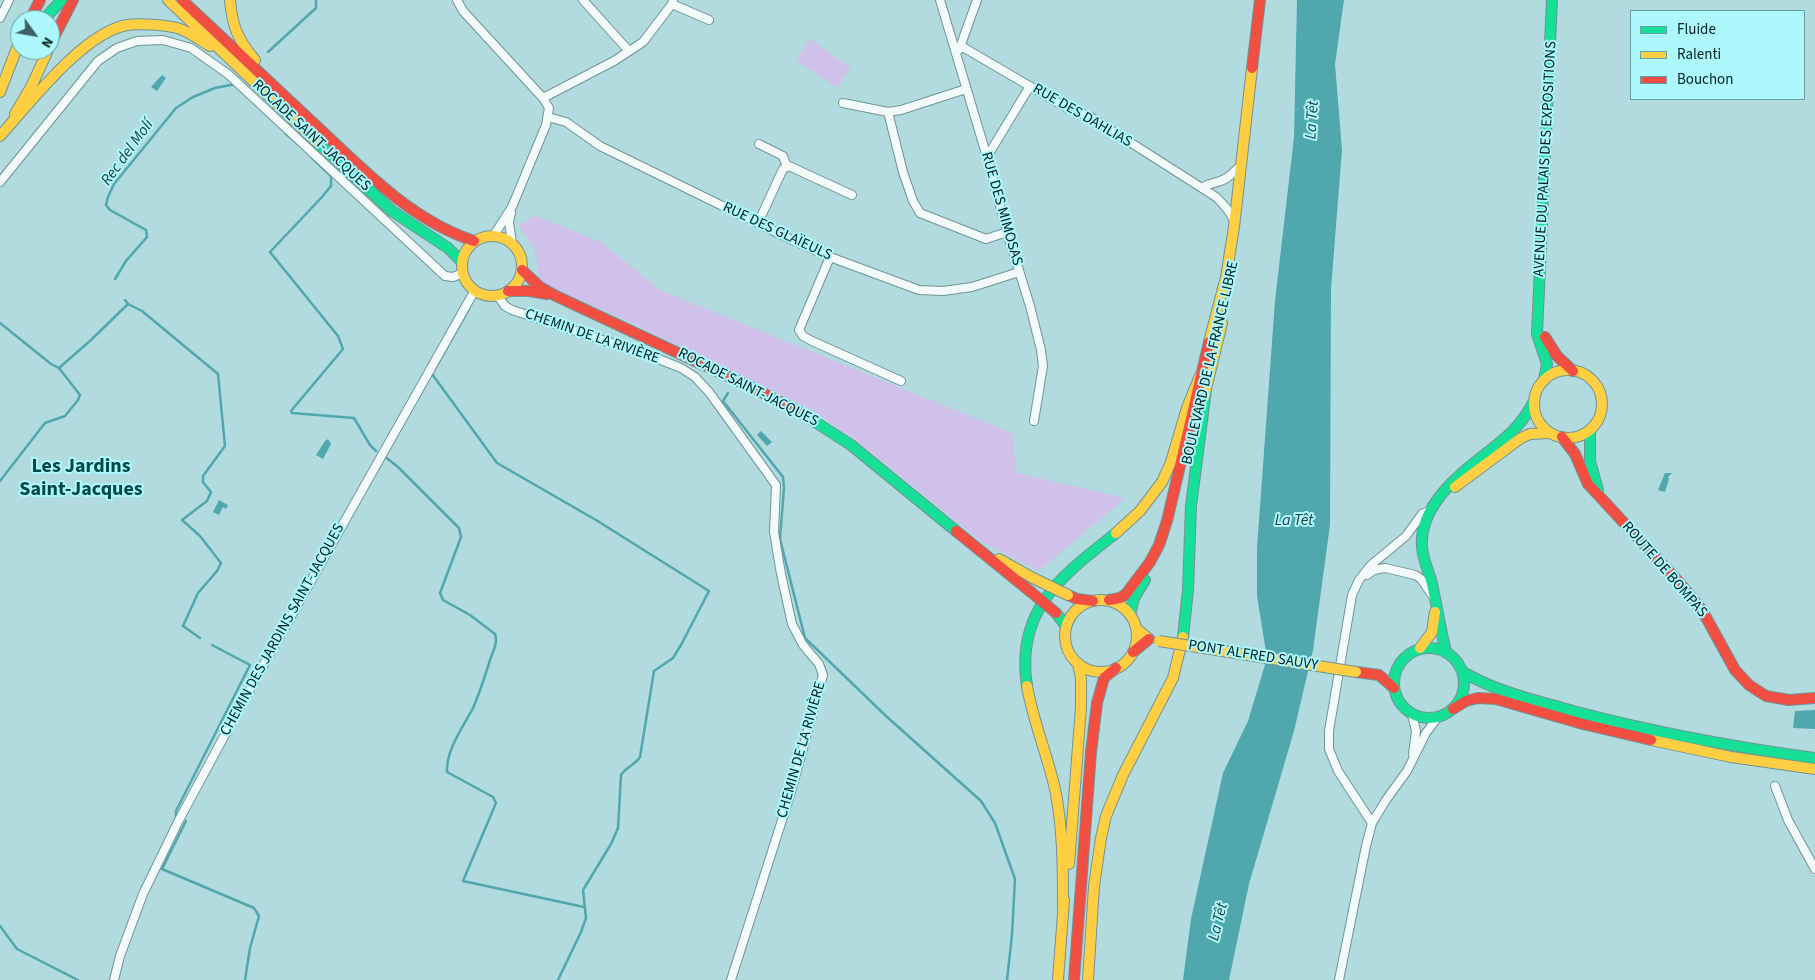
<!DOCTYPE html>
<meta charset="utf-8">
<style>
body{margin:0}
#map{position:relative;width:1815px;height:980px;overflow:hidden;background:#b1dbde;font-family:"Source Sans 3",sans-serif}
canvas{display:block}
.legend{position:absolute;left:1630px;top:10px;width:175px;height:90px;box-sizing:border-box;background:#acf8fd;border:1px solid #67a1a5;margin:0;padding:6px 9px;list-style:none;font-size:15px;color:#001f21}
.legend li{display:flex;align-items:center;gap:10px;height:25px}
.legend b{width:25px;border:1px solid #67a1a5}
.north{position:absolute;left:10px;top:10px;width:50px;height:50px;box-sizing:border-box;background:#acf8fd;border:1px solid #67a1a5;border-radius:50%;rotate:122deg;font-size:14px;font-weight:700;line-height:20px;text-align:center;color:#001f21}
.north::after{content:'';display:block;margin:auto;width:18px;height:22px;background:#3e6163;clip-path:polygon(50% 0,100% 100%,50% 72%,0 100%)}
</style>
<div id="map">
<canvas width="1815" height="980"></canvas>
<ul class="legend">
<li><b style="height:6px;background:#16e098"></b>Fluide</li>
<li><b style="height:6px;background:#ffcf43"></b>Ralenti</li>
<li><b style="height:6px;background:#f24e42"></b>Bouchon</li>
</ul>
<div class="north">N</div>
</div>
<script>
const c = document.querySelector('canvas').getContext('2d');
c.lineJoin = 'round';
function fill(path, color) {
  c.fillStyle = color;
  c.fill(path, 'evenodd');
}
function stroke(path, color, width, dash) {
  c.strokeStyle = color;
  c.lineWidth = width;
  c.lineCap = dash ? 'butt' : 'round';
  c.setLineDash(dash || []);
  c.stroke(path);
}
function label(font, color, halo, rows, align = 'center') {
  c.font = font + ' "Source Sans 3",sans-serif';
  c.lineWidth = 4;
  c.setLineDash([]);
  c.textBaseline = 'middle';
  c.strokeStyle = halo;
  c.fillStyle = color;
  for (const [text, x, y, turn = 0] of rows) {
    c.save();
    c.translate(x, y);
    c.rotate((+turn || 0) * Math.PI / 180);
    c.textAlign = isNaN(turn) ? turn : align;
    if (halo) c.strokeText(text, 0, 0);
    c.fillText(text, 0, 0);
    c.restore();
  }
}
fill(new Path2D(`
 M810,39L851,68L837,88L796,60Z
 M534,215L601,242L660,290L1012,433L1017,473L1125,498L1039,571L982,542L857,441L812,410L776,392L612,314L547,286L538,277C539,262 536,250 527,238C524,233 521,230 519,224L528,220Z`), '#d0c1eb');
fill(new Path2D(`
 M1297,0H1344L1335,64L1342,150L1331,289L1330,525L1313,650L1294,731L1249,884L1229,980H1183L1191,919L1223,773L1248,721L1267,658L1257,596V548L1275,301L1294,137Z
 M162,75L166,78L157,91L151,87Z
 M761,431L772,442L767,446L757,435Z
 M328,439L331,444L323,459L316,455L325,441Z
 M1665,473H1672L1668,477L1669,479L1665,492L1658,490Z
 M219,500L228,505L226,509L223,507L219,515L213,512Z
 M1815,710V729L1793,728L1795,711Z`), '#50a7ad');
stroke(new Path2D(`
 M268,52L316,8V0
 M285,133L299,145
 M312,158L331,176V186L322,197L270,252L338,336L343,349L291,411L292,413L354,418L370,445L376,451
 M115,279L126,261L147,237L146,230L110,210L106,205L108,197L114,184L176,108L193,97L215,88L236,84
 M128,304L142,311L218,374L225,446L203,476V482L211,492L207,501L182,520L200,536L221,563L217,571L198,593L183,626L200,638
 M469,309L432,374L497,463L596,520L709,591L681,645L673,658L654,671L640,757C635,765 626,767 621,775L618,828L611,844L583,890L586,918L581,932L558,980
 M0,323L51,364L59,368L91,340L128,304L125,300
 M728,393L723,401L783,477L784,488L780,539L805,638L886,716L981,801L995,823L1015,879L1012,935L1007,980
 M384,456L398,467L459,528L461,537L440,593L443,600L470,615L495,634C498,643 493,651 490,660C485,676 480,692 473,708C463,727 446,750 447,772L493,797L496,803L463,881L584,907
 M0,481L45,423L65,416L78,400L80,395L59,368
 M176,817V811L250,665L212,645
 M186,821L162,869L254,908L259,916L250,948L245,980
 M0,926L17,949L78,980`), '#50a7ad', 2.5);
const street = new Path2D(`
 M457,0L463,11L543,98L549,108L546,125L512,207L494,235
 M583,0L628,50
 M940,0L987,157L1007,232L1030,306L1041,350L1043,366L1034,421
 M672,4L709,20
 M0,18L9,0
 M961,46L1067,108L1089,116L1216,197C1223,204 1232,213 1234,222
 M959,50L977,0
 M543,98L614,61L643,42L672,4L673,0
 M843,103L888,112L901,110L966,89
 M888,112L903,172L913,201L920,213L986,239L1007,232
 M548,117L566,122L600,146L792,240L830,257L919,290L943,291L972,287L1019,272
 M759,144L783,156L787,167
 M987,157L1030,86
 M0,182L98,61L117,48L137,41L163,40L191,48L228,74L445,276L453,277L463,273
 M1202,188C1207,184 1211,184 1217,182C1227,180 1234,172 1241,165
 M511,213L509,222L512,243
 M758,223L783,169L789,166L852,195
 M830,257L799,330L803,336L812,341L901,381
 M497,295L505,306L512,310L651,356L681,368L695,377L709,392L776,485L774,532L781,574L792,624L803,645L819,664L823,675L791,792L731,980
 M1367,575L1374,570L1385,568L1415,575L1421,579L1434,598
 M1412,714L1416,731L1413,754
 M1775,786L1788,820L1815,869
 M1372,823L1338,771L1329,749V731L1352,595L1359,580L1371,565L1406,536L1422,514L1431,510
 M114,980L120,956L143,894L179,820L241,705L475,290
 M1339,980L1366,846L1372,823L1386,800L1407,771L1426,733L1437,718`);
const fast = new Path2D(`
 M43,20L62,0
 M317,142L392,211L448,248L462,262
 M1544,380L1547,364L1537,334L1552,0
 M798,411L851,445L956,531
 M1590,430V461L1598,490
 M1056,613L1066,626
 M1130,615L1134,598L1145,580
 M1183,637L1188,590L1191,506L1206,390
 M1394 683a35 35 0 1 1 70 0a35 35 0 1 1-70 0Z
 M1446,651C1440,629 1437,606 1432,584C1429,572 1423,560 1422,547C1419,512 1449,483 1474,463C1499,443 1519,431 1534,401
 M1463,672C1497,692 1535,700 1573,711C1653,732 1733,747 1815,758
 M1027,686C1015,609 1063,575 1116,533`);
const slow = new Path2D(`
 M168,0L317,142
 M230,0C232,26 238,40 255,60
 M0,92L20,40
 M15,114L32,85L48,50
 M0,136C30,103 83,33 127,25C140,23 164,25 177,28C188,31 200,40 210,46
 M462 266a30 30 0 1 1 60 0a30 30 0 1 1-60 0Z
 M1209,342L1226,277L1234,227L1252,68
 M1534 404a34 34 0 1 1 68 0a34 34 0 1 1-68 0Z
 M1204,397L1222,323
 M1455,487L1521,438L1530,434L1551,433
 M1116,533L1140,511L1162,482L1171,462L1187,408L1200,376
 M999,559L1033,578
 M1065 636a36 36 0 1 1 72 0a36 36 0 1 1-72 0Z
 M1136,628L1149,639
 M1420,648L1432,632L1435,612
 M1027,686C1033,721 1047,754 1055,789C1063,828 1063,869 1063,908
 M1651,740L1731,757L1815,769
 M1069,864L1081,707V679L1078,663
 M1058,980L1064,900
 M1088,980L1094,886L1101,838L1106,816L1123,775L1173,678L1183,637`);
const jam = new Path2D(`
 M182,0C225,40 267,80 310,120C360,166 408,219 474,241
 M30,20L40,0
 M50,45L73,0
 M1252,68L1260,0
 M522,270L540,287L556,296L753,388L798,411
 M508,291H529L547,294
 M1545,337L1557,356L1573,371
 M1562,437L1575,454L1588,484L1678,581L1702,610L1735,670L1749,685L1766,696L1789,700L1815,698
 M956,531L1031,592
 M1068,595L1077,599L1093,601
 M1109,600L1120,598L1126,594L1150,562L1159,545L1167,521L1209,342
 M1133,652L1149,639
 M1356,672L1379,675L1394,688
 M1453,709L1466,701L1478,698L1496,699L1583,724L1651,740
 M1074,980L1091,752L1097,703L1104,678L1116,668`);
stroke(street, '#719395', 10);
stroke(fast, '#719395', 12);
stroke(slow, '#719395', 12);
stroke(jam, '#719395', 12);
stroke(street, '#f3fafa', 8);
stroke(fast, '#16e098', 10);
stroke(slow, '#ffcf43', 10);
stroke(jam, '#f24e42', 10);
const slowBridge = new Path2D(`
 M1033,578L1068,595
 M1159,641L1356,672`);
const jamBridge = new Path2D(`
 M1031,592L1056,613`);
stroke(slowBridge, '#719395', 12, []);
stroke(jamBridge, '#719395', 12, []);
stroke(slowBridge, '#ffcf43', 10);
stroke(jamBridge, '#f24e42', 10);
label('15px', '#001f21', '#acf8fd', [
 ["RUE DES DAHLIAS",1082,116,30],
 ["ROCADE SAINT-JACQUES",311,136,43],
 ["AVENUE DU PALAIS DES EXPOSITIONS",1546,159,-87],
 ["RUE DES MIMOSAS",1001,209,74],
 ["RUE DES GLAÏEULS",777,232,25],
 ["CHEMIN DE LA RIVIÈRE",592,337,19],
 ["BOULEVARD DE LA FRANCE LIBRE",1211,363,-77],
 ["ROCADE SAINT-JACQUES",748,388,27],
 ["ROUTE DE BOMPAS",1664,570,49],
 ["CHEMIN DES JARDINS SAINT-JACQUES",283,630,-61],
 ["PONT ALFRED SAUVY",1253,656,9],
 ["CHEMIN DE LA RIVIÈRE",802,750,-74]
]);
label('italic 16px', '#234244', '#acf8fd', [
 ["La Têt",1313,120,-86],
 ["Rec del Molí",128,153,-54],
 ["La Têt",1294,521],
 ["La Têt",1219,922,-76]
]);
label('bold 20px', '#04474b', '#acf8fd', [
 ["Les Jardins",81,468],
 ["Saint-Jacques",81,491]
]);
</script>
